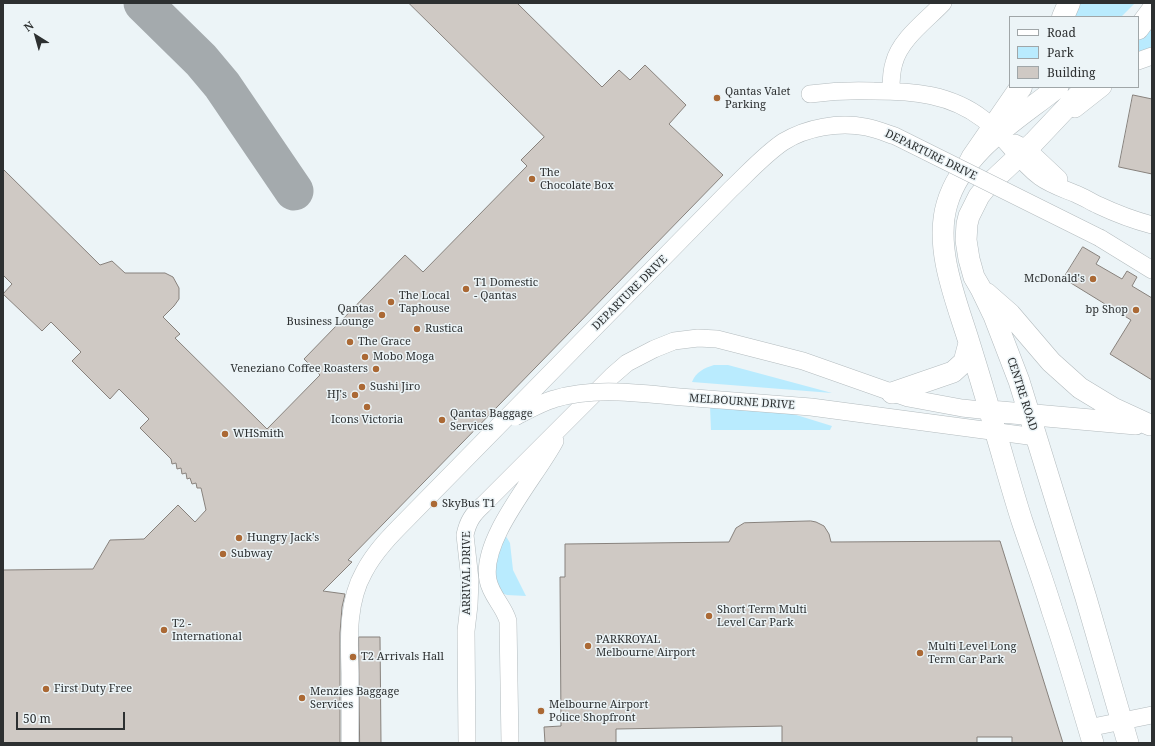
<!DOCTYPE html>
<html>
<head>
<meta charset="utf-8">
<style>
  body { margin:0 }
  #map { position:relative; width:1155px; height:746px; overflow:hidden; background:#ecf4f7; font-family:"Noto Serif",serif }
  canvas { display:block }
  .frame { position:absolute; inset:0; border:4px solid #2d3031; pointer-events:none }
  .legend { position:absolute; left:1009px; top:16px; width:130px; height:72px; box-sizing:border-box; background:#ecf4f7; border:1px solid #a0a6a8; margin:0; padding:5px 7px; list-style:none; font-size:12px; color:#2d3031 }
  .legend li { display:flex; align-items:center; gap:8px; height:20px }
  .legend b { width:20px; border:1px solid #a0a6a8 }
  .north { position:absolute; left:16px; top:16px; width:40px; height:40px; -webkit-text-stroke:3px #ecf4f7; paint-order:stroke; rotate:323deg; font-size:11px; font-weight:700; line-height:16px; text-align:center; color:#2d3031 }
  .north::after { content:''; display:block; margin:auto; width:14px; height:18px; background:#2d3031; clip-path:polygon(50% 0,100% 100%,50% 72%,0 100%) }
  .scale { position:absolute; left:16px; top:712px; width:109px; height:18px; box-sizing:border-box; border:2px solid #2d3031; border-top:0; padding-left:5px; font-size:12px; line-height:14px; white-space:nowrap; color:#2d3031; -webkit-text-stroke:3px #ecf4f7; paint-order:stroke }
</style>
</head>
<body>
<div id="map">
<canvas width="1155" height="746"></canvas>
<div class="frame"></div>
<ul class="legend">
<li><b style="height:5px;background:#fff"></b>Road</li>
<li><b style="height:11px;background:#b9ebfe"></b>Park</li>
<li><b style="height:11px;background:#cfc9c4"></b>Building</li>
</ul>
<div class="north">N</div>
<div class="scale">50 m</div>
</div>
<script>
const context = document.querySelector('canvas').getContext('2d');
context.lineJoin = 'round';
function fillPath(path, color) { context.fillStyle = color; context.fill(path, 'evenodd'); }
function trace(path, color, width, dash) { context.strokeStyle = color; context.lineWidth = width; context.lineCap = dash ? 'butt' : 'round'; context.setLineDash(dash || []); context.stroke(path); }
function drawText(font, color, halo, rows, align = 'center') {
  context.font = font + ' "Noto Serif",serif'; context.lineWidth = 3; context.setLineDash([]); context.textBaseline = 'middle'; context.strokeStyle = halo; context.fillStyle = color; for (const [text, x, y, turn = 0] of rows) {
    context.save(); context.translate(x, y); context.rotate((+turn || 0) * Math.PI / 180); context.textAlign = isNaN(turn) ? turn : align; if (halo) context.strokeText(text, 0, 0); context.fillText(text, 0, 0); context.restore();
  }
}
const green = new Path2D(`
  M 1078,3 L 1135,3 L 1121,17 L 1071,17 Z
  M 1152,23 L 1152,49 L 1138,54 L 1138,39 Z
  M 714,365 L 728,365 L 832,393 L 692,382 C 696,372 704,368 714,365 Z
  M 710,406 L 790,413 L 832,426 L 830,430 L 711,430 Z
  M 504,533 L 510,543 L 513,570 L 526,596 L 507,595 L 499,592 L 491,567 Z`);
const taxiway = new Path2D(`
  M 143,3 L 201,60 L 222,85 L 294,191`);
const building = new Path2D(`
  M 409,3 L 517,3 L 602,87 L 619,70 L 630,80 L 645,65 L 686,105 L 669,124 L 723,175 L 348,560 L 352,562 L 323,591 L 345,594 L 342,607 L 340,633 L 340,743 L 3,743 L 3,570 L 93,569 L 110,540 L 144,539 L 178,505 L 195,522 L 206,510 L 201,488 L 197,488 L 196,483 L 192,484 L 190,478 L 187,479 L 186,473 L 182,474 L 181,468 L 177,469 L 176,463 L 172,464 L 171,459 L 140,428 L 149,419 L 119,389 L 110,399 L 72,361 L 81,352 L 51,322 L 42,331 L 3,294 L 12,284 L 3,275 L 3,169 L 100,265 L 112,261 L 125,273 L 165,273 L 173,277 L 179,288 L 179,299 L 174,306 L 163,317 L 180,334 L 175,338 L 267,429 L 320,375 L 304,359 L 405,255 L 423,272 L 527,166 L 521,160 L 544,137 Z
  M 1133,95 L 1152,99 L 1152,174 L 1119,167 Z
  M 1083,247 L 1100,257 L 1096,264 L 1122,279 L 1127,271 L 1137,277 L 1132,286 L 1152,298 L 1152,380 L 1110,354 L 1131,320 L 1066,280 L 1067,278 L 1065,276 Z
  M 811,521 L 816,522 L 824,526 L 829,534 L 831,542 L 1000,541 L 1063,743 L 1012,743 L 1012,737 L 977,737 L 977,743 L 782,743 L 782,726 L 616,729 L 616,743 L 545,743 L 544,727 L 561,726 L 560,577 L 565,577 L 565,544 L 729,542 L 736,528 L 744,523 Z
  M 359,637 L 380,637 L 381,743 L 360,743 Z`);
const minor = new Path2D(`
  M 1138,61 L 1152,56
  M 891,91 C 891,82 891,72 894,63 C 900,39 927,20 943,3
  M 810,94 C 832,91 852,90 874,91 C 913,91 951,94 983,119 C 1006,137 1017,160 1040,177 C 1051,185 1064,189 1076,194 C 1084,197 1091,202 1098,205 C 1115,213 1133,220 1152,225
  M 1075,109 L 1103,87
  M 1015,143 L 1027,149 L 1059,179
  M 1100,238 L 1152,270
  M 695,398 L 811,407 L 1036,437
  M 1088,728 L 1152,715
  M 467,743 L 466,631 L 469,605 L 470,580 L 465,535 C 468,521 473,514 483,505 L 612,376 L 627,363 L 654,349 L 674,341 L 698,338 L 717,339 L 803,361 L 908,398 L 962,408 L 990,411
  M 510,743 L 508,621 C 504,606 491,596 488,580 C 480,539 536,477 555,441`);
const major = new Path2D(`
  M 1138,29 L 1152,10
  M 1058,87 C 1017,120 963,150 947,204 C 934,248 956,300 969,342 C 978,371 987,400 995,430 C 1004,460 1012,490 1022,521 C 1032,551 1043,580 1052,610 C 1067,654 1080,699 1093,743
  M 1086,87 L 1034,142 L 987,186 L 979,196 L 969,216 L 967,224 L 966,240 L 969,259 L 974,277 L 981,289 L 994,316 L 1019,381 L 1086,598 L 1128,743
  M 986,293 L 1010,314 L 1051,362 L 1080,388 L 1113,408 L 1150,425
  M 892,393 L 953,372 L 964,362 L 969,343
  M 990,411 L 1136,424`);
const highway = new Path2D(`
  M 1063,17 L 1069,3
  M 972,158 L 1021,87`);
const minorBridge = new Path2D(`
  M 515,417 C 527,411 540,403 554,399 C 599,385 649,395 695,398
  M 350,743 C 350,720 350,696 350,673 C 349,639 347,602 364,572 C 375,551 392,534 408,518 L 731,189 C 748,173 764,155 783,142 C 807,127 839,122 866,127 C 876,129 886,133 895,136 L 1100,238`);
const markers = [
  [717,98,4,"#ab6935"],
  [532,179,4,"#ab6935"],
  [1093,279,4,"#ab6935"],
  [466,289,4,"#ab6935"],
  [391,302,4,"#ab6935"],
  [1136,310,4,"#ab6935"],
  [382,315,4,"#ab6935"],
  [417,329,4,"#ab6935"],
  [350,342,4,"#ab6935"],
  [365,357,4,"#ab6935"],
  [376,369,4,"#ab6935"],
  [362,387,4,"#ab6935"],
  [355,395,4,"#ab6935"],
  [367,407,4,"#ab6935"],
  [442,420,4,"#ab6935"],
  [225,434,4,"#ab6935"],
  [434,504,4,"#ab6935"],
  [239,538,4,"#ab6935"],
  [223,554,4,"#ab6935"],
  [709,616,4,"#ab6935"],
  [164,630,4,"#ab6935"],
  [588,646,4,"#ab6935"],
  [920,653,4,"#ab6935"],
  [353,657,4,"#ab6935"],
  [46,689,4,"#ab6935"],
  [302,698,4,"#ab6935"],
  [541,711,4,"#ab6935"]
];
const poiNames = [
  ["Qantas Valet",725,92],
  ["Parking",725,105],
  ["The",540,173],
  ["Chocolate Box",540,186],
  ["McDonald's",1085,279,"right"],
  ["T1 Domestic",474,283],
  ["- Qantas",474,296],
  ["The Local",399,296],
  ["Taphouse",399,309],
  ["Qantas",374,309,"right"],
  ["Business Lounge",374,322,"right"],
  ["bp Shop",1128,310,"right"],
  ["Rustica",425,329],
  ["The Grace",358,342],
  ["Mobo Moga",373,357],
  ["Veneziano Coffee Roasters",368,369,"right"],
  ["Sushi Jiro",370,387],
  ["HJ's",347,395,"right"],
  ["Qantas Baggage",450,414],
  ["Services",450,427],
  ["Icons Victoria",367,420,"center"],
  ["WHSmith",233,434],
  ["SkyBus T1",442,504],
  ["Hungry Jack's",247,538],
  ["Subway",231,554],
  ["Short Term Multi",717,610],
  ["Level Car Park",717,623],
  ["T2 -",172,624],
  ["International",172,637],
  ["PARKROYAL",596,640],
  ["Melbourne Airport",596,653],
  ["Multi Level Long",928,647],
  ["Term Car Park",928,660],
  ["T2 Arrivals Hall",361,657],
  ["First Duty Free",54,689],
  ["Menzies Baggage",310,692],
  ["Services",310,705],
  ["Melbourne Airport",549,705],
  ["Police Shopfront",549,718]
];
const streetNames = [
  ["DEPARTURE DRIVE",931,155,26],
  ["DEPARTURE DRIVE",630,293,-45],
  ["CENTRE ROAD",1022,394,72],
  ["MELBOURNE DRIVE",742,402,4],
  ["ARRIVAL DRIVE",467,573,-90]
];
fillPath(green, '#b9ebfe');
trace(taxiway, '#a4aaad', 39);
fillPath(building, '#cfc9c4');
trace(building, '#87817c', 1);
trace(minor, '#b3bbbe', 18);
trace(major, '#b3bbbe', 22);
trace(highway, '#b3bbbe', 23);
trace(minor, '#fff', 17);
trace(major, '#fff', 21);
trace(highway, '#fff', 22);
trace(minorBridge, '#b3bbbe', 18, []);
trace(minorBridge, '#fff', 17);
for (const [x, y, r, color] of markers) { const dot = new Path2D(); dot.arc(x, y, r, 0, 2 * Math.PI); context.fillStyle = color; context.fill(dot); trace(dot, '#ecf4f7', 1.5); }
drawText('11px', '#2d3031', '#ecf4f7', poiNames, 'left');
drawText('11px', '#2d3031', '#ecf4f7', streetNames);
</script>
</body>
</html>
